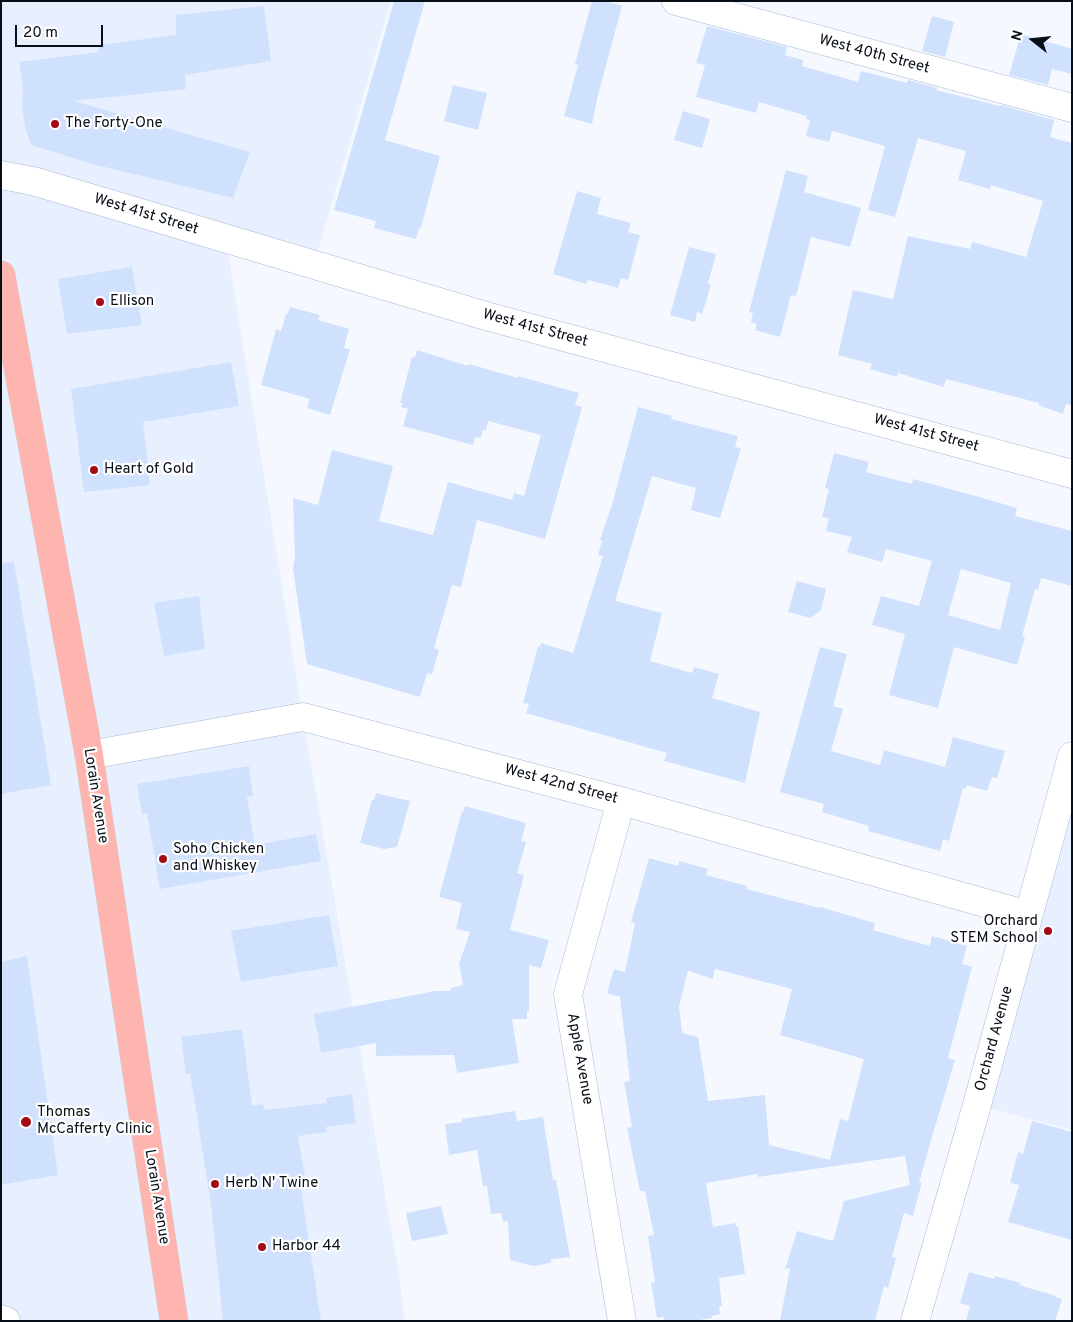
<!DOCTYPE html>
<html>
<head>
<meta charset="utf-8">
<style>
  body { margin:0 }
  #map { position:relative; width:1073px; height:1322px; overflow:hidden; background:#f5f9ff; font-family:Overpass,sans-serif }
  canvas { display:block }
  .frame { position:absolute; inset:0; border:2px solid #080e17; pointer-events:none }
  .north { position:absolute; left:1008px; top:15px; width:50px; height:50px; -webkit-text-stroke:4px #fff; paint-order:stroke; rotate:286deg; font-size:14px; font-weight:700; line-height:20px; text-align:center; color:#080e17 }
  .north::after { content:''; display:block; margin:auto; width:18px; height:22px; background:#080e17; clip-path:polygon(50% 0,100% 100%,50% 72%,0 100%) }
  .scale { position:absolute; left:15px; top:25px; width:88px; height:22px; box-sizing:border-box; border:2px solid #080e17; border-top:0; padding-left:6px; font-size:15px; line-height:18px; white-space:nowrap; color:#080e17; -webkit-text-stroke:4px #fff; paint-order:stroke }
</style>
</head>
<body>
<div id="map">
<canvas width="1073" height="1322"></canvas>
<div class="frame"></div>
<div class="north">N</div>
<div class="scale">20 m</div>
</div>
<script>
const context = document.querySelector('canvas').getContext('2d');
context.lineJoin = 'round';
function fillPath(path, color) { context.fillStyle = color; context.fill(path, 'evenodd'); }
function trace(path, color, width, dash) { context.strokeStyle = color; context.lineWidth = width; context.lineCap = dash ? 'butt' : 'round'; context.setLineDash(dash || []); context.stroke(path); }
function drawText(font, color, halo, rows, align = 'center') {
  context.font = font + ' Overpass,sans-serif'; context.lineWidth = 4.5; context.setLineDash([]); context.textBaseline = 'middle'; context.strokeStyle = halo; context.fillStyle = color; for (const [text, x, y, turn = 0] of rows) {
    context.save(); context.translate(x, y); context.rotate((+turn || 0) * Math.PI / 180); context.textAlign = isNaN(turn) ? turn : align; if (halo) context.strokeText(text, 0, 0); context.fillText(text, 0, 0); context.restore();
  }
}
const built = new Path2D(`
  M 1,1 L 391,1 L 314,264 L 226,240 L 303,717 L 400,1280 L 405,1321 L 6,1321 L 1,1319 Z
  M 1072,756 L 1072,1130 L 977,1105 Z`);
const building = new Path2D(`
  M 394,1 L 425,1 L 385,140 L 440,156 L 421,228 L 419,228 L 416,239 L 374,228 L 376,221 L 334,210 Z
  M 592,1 L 605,1 L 622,6 L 598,95 L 592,124 L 564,116 L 578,65 L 575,64 Z
  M 264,6 L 271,61 L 185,75 L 186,89 L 74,101 L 250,152 L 233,198 L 92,164 L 31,145 L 25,127 L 22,107 L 23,89 L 19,62 L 99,52 L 98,45 L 176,35 L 176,15 Z
  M 932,16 L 954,22 L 945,57 L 922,51 Z
  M 707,26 L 787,47 L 785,55 L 803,60 L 802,66 L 858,82 L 861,71 L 907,83 L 908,80 L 937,88 L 936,90 L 1000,106 L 1001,105 L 1054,120 L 1050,137 L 1072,143 L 1072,406 L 1066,404 L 1063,414 L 1038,405 L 1039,403 L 946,379 L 944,387 L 898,373 L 897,377 L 870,369 L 872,364 L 838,355 L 853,290 L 893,299 L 908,236 L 970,249 L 972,242 L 1026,257 L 1043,201 L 991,185 L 990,189 L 958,180 L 966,151 L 918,138 L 895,217 L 868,210 L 885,146 L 832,131 L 829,142 L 806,136 L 810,120 L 806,119 L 807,116 L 759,102 L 756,113 L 696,97 L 705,65 L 696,63 Z
  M 1021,34 L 1072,49 L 1072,74 L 1052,69 L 1048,85 L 1009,75 Z
  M 453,85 L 487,93 L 478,130 L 444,121 Z
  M 683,111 L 710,119 L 702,148 L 674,140 Z
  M 786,170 L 808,176 L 804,192 L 861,208 L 850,247 L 811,237 L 796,296 L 791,295 L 780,337 L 755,330 L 757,324 L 751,322 L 753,313 L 749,312 Z
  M 577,191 L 601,198 L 597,214 L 631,223 L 628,232 L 640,235 L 628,280 L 621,278 L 618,288 L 588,280 L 586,284 L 553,274 Z
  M 689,247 L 716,254 L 708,284 L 711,285 L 702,314 L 697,312 L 695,322 L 670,315 Z
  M 132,267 L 142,325 L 67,334 L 58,279 Z
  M 290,307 L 320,315 L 318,320 L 349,329 L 344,348 L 350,349 L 330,415 L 307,408 L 310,399 L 261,385 L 276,329 L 281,331 L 286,314 L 288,314 Z
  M 417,350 L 468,366 L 469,364 L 518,378 L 518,376 L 579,393 L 575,405 L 582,407 L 545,539 L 477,520 L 461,587 L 452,585 L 434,648 L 439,650 L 432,674 L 427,673 L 420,697 L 307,664 L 293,569 L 295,557 L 293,498 L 318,505 L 332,450 L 393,466 L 379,521 L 433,535 L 448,482 L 512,500 L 514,493 L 524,496 L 541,435 L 488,421 L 486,430 L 483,430 L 481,438 L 475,437 L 473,445 L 403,426 L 408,409 L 401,407 L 403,403 L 400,403 L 412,357 L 415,357 Z
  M 231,362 L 239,406 L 143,422 L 150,485 L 84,492 L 71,389 Z
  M 638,407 L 672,416 L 671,419 L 738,436 L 735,447 L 741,448 L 720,518 L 691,510 L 696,488 L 652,476 L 615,601 L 662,613 L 650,661 L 692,673 L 694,667 L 719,674 L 712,698 L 760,712 L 745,783 L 664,761 L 667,753 L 526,713 L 529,704 L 523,703 L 538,646 L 540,647 L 541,643 L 573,653 L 603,556 L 598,555 L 602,541 L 600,540 L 612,505 Z
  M 834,453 L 869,462 L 866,472 L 912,484 L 913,479 L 979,497 L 1017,508 L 1015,516 L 1072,531 L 1072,586 L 1041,578 L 1038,590 L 1035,589 L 1022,636 L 1025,637 L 1017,665 L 954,647 L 938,708 L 889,695 L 905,634 L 872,625 L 881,596 L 919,606 L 932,561 L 886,549 L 882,562 L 847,552 L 852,537 L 826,531 L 829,518 L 822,517 L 829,489 L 825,488 ZM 961,569 L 1011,583 L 1000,630 L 948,615 Z
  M 14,562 L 51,785 L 1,794 L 1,563 Z
  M 797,581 L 826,589 L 821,610 L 811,618 L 788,612 Z
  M 199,596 L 205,649 L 164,656 L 154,603 Z
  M 820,647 L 847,654 L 833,706 L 843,709 L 831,751 L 880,765 L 884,750 L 945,767 L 953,737 L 1005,751 L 997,778 L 992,777 L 987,791 L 967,785 L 966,789 L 963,788 L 949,841 L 943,839 L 940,851 L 868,831 L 869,826 L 822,812 L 824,804 L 780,792 Z
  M 249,766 L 253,796 L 247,797 L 255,845 L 316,834 L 321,861 L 160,889 L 147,813 L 142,814 L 137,784 Z
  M 376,793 L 410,801 L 397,847 L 384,849 L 360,843 L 372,800 L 374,800 Z
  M 465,806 L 526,823 L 521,841 L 526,842 L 517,873 L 524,875 L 510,930 L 549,940 L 541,968 L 529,965 L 529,1011 L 527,1011 L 527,1019 L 512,1019 L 519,1063 L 457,1073 L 454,1055 L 376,1056 L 376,1043 L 321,1053 L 314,1014 L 435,991 L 450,991 L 451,988 L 463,985 L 459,964 L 470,932 L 456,929 L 462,903 L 439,897 L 462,811 L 463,812 Z
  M 649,858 L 678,866 L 679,861 L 708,869 L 706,875 L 747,886 L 746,889 L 820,908 L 820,907 L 875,923 L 873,930 L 930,946 L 932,936 L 967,946 L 962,964 L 972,967 L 948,1058 L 955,1060 L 931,1140 L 919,1183 L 922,1182 L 913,1216 L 904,1213 L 892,1257 L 896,1258 L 888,1288 L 884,1286 L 875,1321 L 780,1321 L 790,1268 L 785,1269 L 797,1231 L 833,1241 L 844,1201 L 910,1185 L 905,1156 L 758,1177 L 757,1174 L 706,1183 L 713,1227 L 735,1223 L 736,1227 L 738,1226 L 745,1274 L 719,1278 L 722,1306 L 719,1307 L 720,1314 L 712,1316 L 712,1318 L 693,1321 L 664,1321 L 664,1317 L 657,1318 L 651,1283 L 655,1282 L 648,1236 L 654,1235 L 645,1191 L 640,1191 L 627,1128 L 632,1127 L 624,1082 L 630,1081 L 620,997 L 607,993 L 614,969 L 625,972 L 635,923 L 631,922 ZM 715,969 L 792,989 L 780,1035 L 864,1059 L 848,1121 L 840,1119 L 830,1160 L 769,1145 L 765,1095 L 708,1101 L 698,1037 L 682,1033 L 679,1006 L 688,971 L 713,979 Z
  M 329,915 L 338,966 L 241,982 L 231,931 Z
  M 27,956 L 58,1175 L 1,1185 L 1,962 Z
  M 242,1029 L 252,1106 L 263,1104 L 264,1110 L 327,1103 L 326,1098 L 352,1094 L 356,1123 L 326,1127 L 327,1132 L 298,1136 L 307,1188 L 301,1189 L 321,1321 L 223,1321 L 211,1204 L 190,1073 L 186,1074 L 181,1037 Z
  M 515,1111 L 517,1121 L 543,1117 L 553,1180 L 556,1180 L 570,1257 L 551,1259 L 551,1263 L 533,1266 L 510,1260 L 508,1221 L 503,1222 L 501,1213 L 491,1214 L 487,1186 L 483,1186 L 477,1150 L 449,1155 L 445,1124 L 462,1122 L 462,1119 Z
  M 1032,1121 L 1072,1132 L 1072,1240 L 1008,1222 L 1019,1185 L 1010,1183 L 1018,1152 L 1023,1154 Z
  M 441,1206 L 448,1234 L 412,1241 L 406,1213 Z
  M 969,1272 L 994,1279 L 995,1276 L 1020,1283 L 1019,1285 L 1056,1296 L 1056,1297 L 1062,1299 L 1055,1321 L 966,1321 L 970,1306 L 960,1303 Z`);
const minor = new Path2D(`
  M 676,1 L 1072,108
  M 89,755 L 303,717 L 621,801 L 1028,915
  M 621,801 L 568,994 L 622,1321
  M 1,1319 L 6,1321
  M 915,1321 L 977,1105 L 1072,756`);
const tertiary = new Path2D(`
  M 1,175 L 33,181 L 486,316 L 1072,474`);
const primary = new Path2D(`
  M 1,275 L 89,755 L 174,1321`);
const markers = [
  [55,124,5,"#a40b16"],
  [100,302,5,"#a40b16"],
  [94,470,5,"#a40b16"],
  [163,859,5,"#a40b16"],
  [1048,931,5,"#a40b16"],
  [26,1122,6,"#a40b16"],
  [215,1184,5,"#a40b16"],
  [262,1247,5,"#a40b16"]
];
const streetNames = [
  ["West 40th Street",874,55,15],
  ["West 41st Street",146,215,17],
  ["West 41st Street",535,329,15],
  ["West 41st Street",926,434,15],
  ["West 42nd Street",561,785,15],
  ["Lorain Avenue",95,796,81],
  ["Orchard Avenue",995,1039,-75],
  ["Apple Avenue",579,1059,80],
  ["Lorain Avenue",156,1197,81]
];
const poiNames = [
  ["The Forty-One",65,124],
  ["Ellison",110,302],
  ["Heart of Gold",104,470],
  ["Soho Chicken",173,850],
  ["and Whiskey",173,867],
  ["Orchard",1038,922,"right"],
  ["STEM School",1038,939,"right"],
  ["Thomas",37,1113],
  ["McCafferty Clinic",37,1130],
  ["Herb N' Twine",225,1184],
  ["Harbor 44",272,1247]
];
fillPath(built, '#e8f0ff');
fillPath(building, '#d0e1fe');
trace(minor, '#a7b7d3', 29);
trace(tertiary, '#a7b7d3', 29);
trace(primary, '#d3d4d5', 29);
trace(minor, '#fff', 28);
trace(tertiary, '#fff', 28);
trace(primary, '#ffb5af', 28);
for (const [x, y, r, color] of markers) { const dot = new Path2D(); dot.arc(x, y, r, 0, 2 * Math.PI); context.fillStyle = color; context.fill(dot); trace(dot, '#fff', 2); }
drawText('15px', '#080e17', '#fff', streetNames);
drawText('15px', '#080e17', '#fff', poiNames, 'left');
</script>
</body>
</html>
